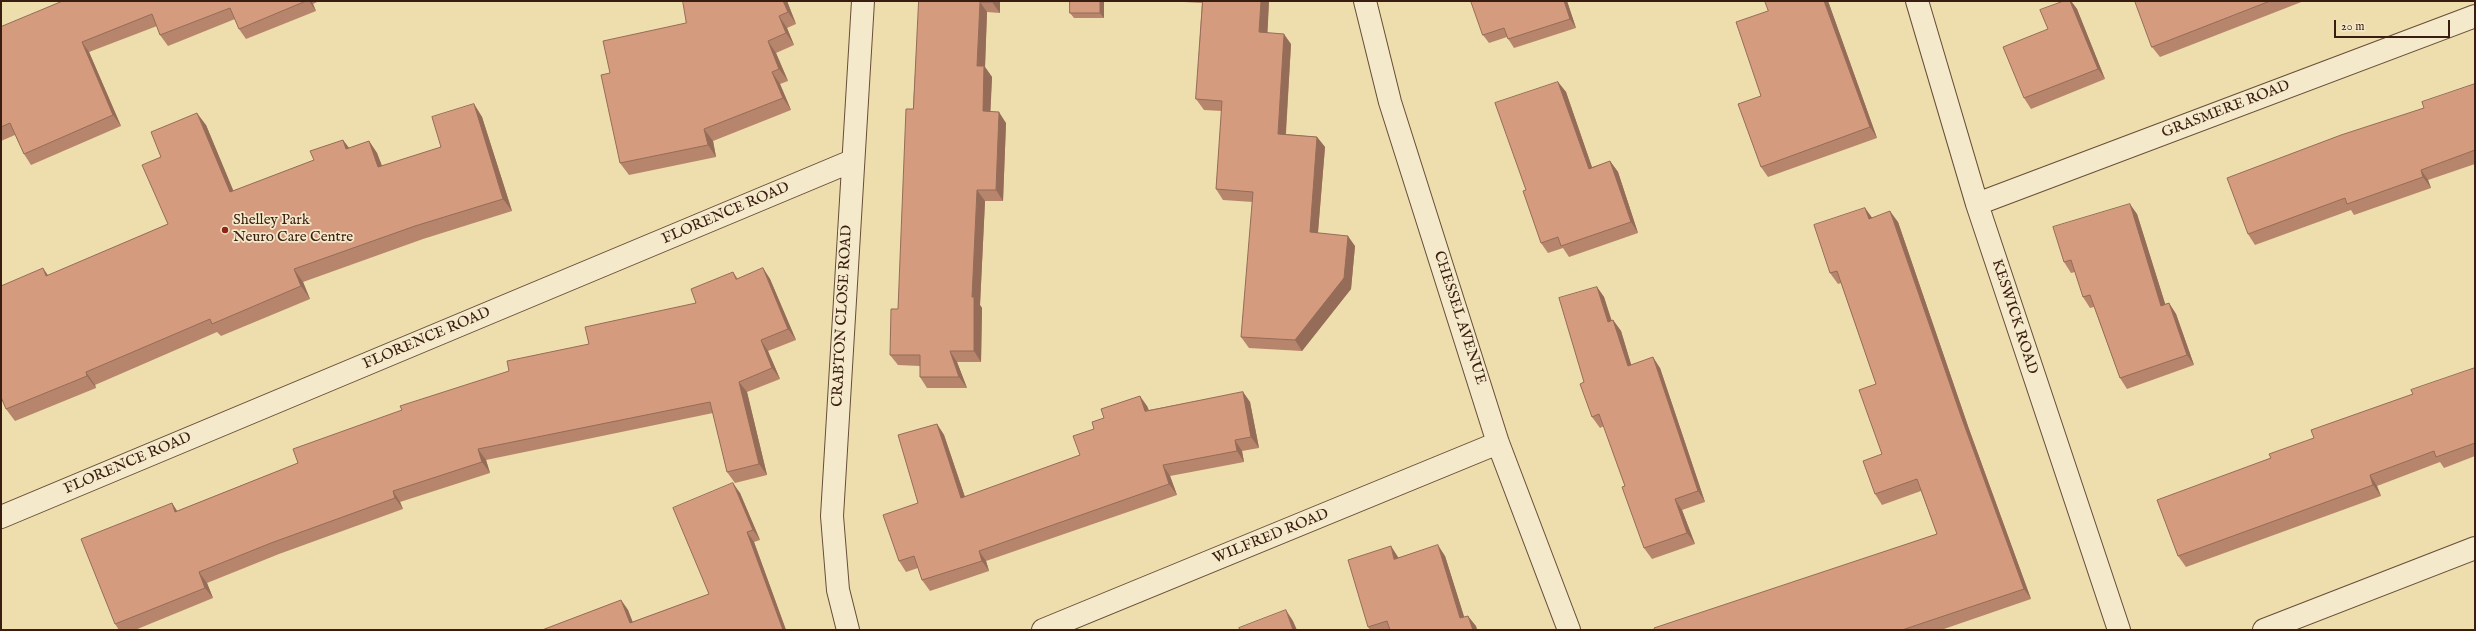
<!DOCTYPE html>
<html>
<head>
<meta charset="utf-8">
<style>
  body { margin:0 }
  #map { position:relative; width:2476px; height:631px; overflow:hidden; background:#eeddad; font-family:"IM FELL English",serif }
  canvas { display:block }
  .frame { position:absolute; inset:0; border:2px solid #3a1d11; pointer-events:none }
  .scale { position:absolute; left:2334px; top:20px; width:116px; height:18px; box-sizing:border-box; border:2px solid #3a1d11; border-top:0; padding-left:5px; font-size:12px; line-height:14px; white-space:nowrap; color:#3a1d11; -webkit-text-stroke:3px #f4e9ca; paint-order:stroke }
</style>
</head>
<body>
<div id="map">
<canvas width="2476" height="631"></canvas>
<div class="frame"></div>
<div class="scale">20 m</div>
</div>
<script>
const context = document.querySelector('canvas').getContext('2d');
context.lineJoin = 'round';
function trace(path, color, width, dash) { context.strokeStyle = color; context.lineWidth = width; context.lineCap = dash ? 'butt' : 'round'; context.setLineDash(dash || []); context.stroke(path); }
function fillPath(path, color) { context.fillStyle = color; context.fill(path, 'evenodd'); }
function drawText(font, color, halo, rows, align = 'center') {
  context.font = font + ' "IM FELL English",serif'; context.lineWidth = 3.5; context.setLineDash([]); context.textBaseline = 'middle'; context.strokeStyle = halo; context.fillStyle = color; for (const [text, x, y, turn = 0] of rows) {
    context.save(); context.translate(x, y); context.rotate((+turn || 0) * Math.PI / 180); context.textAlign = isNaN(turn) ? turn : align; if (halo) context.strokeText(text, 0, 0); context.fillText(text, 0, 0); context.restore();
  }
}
const minor = new Path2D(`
  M 1365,1 L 1390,102 L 1498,443 L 1569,630
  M 1917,1 L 1977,204 L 2119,630
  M 1977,204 L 2475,16
  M 1,517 L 852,161
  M 848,630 L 838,590 L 832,516 L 863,1
  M 1043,630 L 1498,443
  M 2264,630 L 2475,548`);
const wall = new Path2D(`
  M 63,1 L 319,1 L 313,4 L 316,11 L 246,39 L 239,29 L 235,19 L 168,46 L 160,35 L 157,26 L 89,52 L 121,126 L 31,165 L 24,154 L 15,135 L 1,141 L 1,27 Z
  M 787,1 L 796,24 L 787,28 L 794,45 L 776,53 L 788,81 L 780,84 L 791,110 L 713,141 L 716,157 L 629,175 L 620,163 L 610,73 L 686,23 Z
  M 919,1 L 1000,1 L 1000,13 L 987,12 L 985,67 L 992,77 L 990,112 L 1006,123 L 1003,201 L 985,201 L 980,305 L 982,308 L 981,362 L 957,362 L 967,388 L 927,388 L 920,377 L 920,366 L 898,365 L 890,355 L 898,309 L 913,109 Z
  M 1070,1 L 1104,1 L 1104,18 L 1074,18 L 1070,13 Z
  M 1183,1 L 1269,1 L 1267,33 L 1291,44 L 1286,134 L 1317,137 L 1325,147 L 1318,233 L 1355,246 L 1351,289 L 1302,351 L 1249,348 L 1241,337 L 1253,202 L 1223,200 L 1216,189 L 1222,111 L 1204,110 L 1196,99 L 1202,3 L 1184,2 Z
  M 1471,1 L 1567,1 L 1576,28 L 1514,48 L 1507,37 L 1489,43 L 1483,35 Z
  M 1828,1 L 1877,138 L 1768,177 L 1761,167 L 1761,96 L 1768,11 Z
  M 2064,1 L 2071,1 L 2077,9 L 2105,79 L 2031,109 L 2024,98 L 2048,29 Z
  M 2135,1 L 2304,1 L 2160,57 L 2152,47 Z
  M 1558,82 L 1566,92 L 1592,167 L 1610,161 L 1618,172 L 1638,233 L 1569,257 L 1563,248 L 1548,253 L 1541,243 L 1526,190 Z
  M 2475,84 L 2475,164 L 2428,180 L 2431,188 L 2354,215 L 2351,210 L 2255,245 L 2248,234 L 2424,108 Z
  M 474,104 L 482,117 L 512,211 L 423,239 L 303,282 L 310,299 L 221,336 L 217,332 L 95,385 L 96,388 L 15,421 L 6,409 L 48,276 L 168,224 L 161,157 L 206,125 L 233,191 L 314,160 L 343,140 L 349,148 L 369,141 L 377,153 L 382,166 L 441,147 Z
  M 1865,208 L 1872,218 L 1898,222 L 1969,429 L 2031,599 L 1941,630 L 1655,630 L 1937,534 L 1921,491 L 1882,505 L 1875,494 L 1882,454 L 1876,384 L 1841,283 L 1838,284 L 1830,273 Z
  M 2137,214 L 2165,304 L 2169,303 L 2176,314 L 2194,365 L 2127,389 L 2120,378 L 2094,307 L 2090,308 L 2083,297 L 2075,272 L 2071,273 L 2064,262 Z
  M 763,268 L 770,279 L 796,340 L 768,351 L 780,379 L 747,392 L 767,475 L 735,483 L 727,472 L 713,413 L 486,460 L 490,473 L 400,502 L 403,509 L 279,554 L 207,583 L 213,598 L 135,630 L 119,630 L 115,624 L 172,503 L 177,511 L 298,463 L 509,371 L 589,344 L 696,303 L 733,272 L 738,279 Z
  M 1597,287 L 1604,297 L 1612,321 L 1613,320 L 1621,331 L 1631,365 L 1660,368 L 1705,502 L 1682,510 L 1695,544 L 1652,559 L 1644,548 L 1625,486 L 1604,426 L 1600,428 L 1592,417 L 1584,382 Z
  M 2475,368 L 2475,456 L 2444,468 L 2440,462 L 2377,486 L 2381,496 L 2186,567 L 2178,556 L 2271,458 L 2413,394 Z
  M 1243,392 L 1250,402 L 1259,448 L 1242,451 L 1244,462 L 1170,476 L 1177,495 L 986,561 L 989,571 L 930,591 L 922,580 L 918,568 L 906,572 L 899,561 L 918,503 L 937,424 L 944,435 L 965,497 L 1080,455 L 1094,429 L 1147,406 L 1149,410 Z
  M 740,493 L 760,540 L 754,542 L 786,630 L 542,630 L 621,600 L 628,610 L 632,622 L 709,594 Z
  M 1445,556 L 1464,617 L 1476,626 L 1477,630 L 1370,630 L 1368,627 L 1398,557 Z`);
const shadedWall = new Path2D(`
  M 309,1 L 311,1 L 313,4 L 316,11 Z
  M 783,1 L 787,1 L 796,24 L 788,12 Z
  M 992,1 L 1000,1 L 1000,13 L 992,2 Z
  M 1100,1 L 1104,1 L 1104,18 L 1100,13 Z
  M 1261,1 L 1269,1 L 1267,43 L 1259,32 Z
  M 1564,1 L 1567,1 L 1576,28 L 1570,19 Z
  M 1824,1 L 1828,1 L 1877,138 L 1870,127 Z
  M 2070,1 L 2071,1 L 2077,9 L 2105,79 L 2098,69 Z
  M 980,2 L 987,12 L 985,67 L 992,77 L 990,122 L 983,111 L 977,66 Z
  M 779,16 L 787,28 L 794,45 L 786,33 Z
  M 1284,34 L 1291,44 L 1285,144 L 1278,134 Z
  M 768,41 L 776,53 L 788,81 L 779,69 Z
  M 82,42 L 89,52 L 121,126 L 113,115 Z
  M 772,72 L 780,84 L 791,110 L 783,98 Z
  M 1558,82 L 1566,92 L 1596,179 L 1589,169 Z
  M 474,104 L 482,117 L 512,211 L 503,199 Z
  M 999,112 L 1006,123 L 1003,201 L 996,190 Z
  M 197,113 L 206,125 L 239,204 L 230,192 Z
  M 704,129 L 713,141 L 716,157 L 708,145 Z
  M 1317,137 L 1325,147 L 1317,243 L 1310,232 Z
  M 343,140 L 352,152 L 346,149 Z
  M 369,141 L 377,153 L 387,179 L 378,167 Z
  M 1610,161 L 1618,172 L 1638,233 L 1631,222 Z
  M 2421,170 L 2428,180 L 2431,188 L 2423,177 Z
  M 977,190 L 985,201 L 980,305 L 982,308 L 981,362 L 974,351 L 972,297 Z
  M 2130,204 L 2137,214 L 2169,316 L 2161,306 Z
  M 1865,208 L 1873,219 L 1869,219 Z
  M 1890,211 L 1898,222 L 1969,429 L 2031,599 L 2024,589 L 1962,419 Z
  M 1348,236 L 1355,246 L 1351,289 L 1302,351 L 1295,340 Z
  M 43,268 L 52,281 L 46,276 Z
  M 763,268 L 770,279 L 796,340 L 788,329 Z
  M 294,269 L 303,282 L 310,299 L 301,286 Z
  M 1597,287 L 1604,297 L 1615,333 L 1608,322 Z
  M 2169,303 L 2176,314 L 2194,365 L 2187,355 Z
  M 1613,320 L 1621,331 L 1635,377 L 1628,366 Z
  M 761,340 L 768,351 L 780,379 L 772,368 Z
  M 950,351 L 957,362 L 967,388 L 959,377 Z
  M 1653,357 L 1660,368 L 1705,502 L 1698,491 Z
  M 86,372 L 95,385 L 96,388 L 87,376 Z
  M 739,382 L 747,392 L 767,475 L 759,464 Z
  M 1243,392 L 1250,402 L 1259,448 L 1251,437 Z
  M 1140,396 L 1147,406 L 1152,421 L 1145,411 Z
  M 937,424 L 944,435 L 969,509 L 961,498 Z
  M 1235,440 L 1242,451 L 1244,462 L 1237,451 Z
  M 478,449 L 486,460 L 490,473 L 482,462 Z
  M 1163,465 L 1170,476 L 1177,495 L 1169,484 Z
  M 2370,475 L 2377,486 L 2381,496 L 2373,485 Z
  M 733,483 L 740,493 L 760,540 L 753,530 Z
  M 393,491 L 400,502 L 403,509 L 395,498 Z
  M 1675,499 L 1682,510 L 1695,544 L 1687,533 Z
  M 172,503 L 179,514 L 175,512 Z
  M 747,532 L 754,542 L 786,630 L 783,630 Z
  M 1438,545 L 1445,556 L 1468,629 L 1460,618 Z
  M 1391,546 L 1398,557 L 1402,569 L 1394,559 Z
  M 979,551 L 986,561 L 989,571 L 982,561 Z
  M 199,572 L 207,583 L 213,598 L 205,588 Z
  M 621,600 L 628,610 L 636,630 L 630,623 Z
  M 1286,610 L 1293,621 L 1297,630 L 1293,630 Z
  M 1468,616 L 1476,626 L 1477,630 L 1473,630 Z`);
const building = new Path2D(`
  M 63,1 L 306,1 L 239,29 L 230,8 L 160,35 L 152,14 L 82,42 L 113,115 L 24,154 L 10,123 L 1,127 L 1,27 Z
  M 683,1 L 783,1 L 788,12 L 779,16 L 786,33 L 768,41 L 779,69 L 772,72 L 783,98 L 704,129 L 708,145 L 620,163 L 601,75 L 610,73 L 603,41 L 686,23 Z
  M 919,1 L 992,1 L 992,2 L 980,2 L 977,66 L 984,66 L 983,111 L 999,112 L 996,190 L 977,190 L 972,297 L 974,297 L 974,351 L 950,351 L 959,377 L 920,377 L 920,355 L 890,355 L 891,309 L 898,309 L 906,109 L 913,109 Z
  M 1070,1 L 1100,1 L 1100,13 L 1070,13 Z
  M 1203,1 L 1261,1 L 1259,32 L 1284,34 L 1278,134 L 1317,137 L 1310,232 L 1348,236 L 1344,278 L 1295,340 L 1241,337 L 1253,192 L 1216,189 L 1222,101 L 1196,99 Z
  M 1471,1 L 1564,1 L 1570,19 L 1508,39 L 1504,28 L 1483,35 Z
  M 1765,1 L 1824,1 L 1870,127 L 1761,167 L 1738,104 L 1761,96 L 1736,22 L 1768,11 Z
  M 2064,1 L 2070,1 L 2098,69 L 2024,98 L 2003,47 L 2048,29 L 2040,10 Z
  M 2135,1 L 2270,1 L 2152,47 Z
  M 1558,82 L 1589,169 L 1610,161 L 1631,222 L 1561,246 L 1558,237 L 1541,243 L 1523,191 L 1526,190 L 1495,103 Z
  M 2475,84 L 2475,150 L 2421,170 L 2423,177 L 2347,204 L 2345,198 L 2248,234 L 2227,178 L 2341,135 L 2424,108 L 2422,102 Z
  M 474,104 L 503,199 L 415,226 L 294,269 L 301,286 L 212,324 L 210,319 L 86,372 L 87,376 L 6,409 L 1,397 L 1,286 L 43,268 L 46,276 L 168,224 L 142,165 L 161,157 L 151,132 L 197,113 L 230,192 L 314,160 L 310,151 L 343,140 L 346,149 L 369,141 L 378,167 L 441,147 L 432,117 Z
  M 2130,204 L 2161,306 L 2169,303 L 2187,355 L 2120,378 L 2090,295 L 2083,297 L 2071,260 L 2064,262 L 2053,227 Z
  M 1865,208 L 1869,219 L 1890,211 L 1962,419 L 2024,589 L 1902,630 L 1655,630 L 1654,628 L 1937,534 L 1917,479 L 1875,494 L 1863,461 L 1882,454 L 1859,390 L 1876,384 L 1837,271 L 1830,273 L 1814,225 Z
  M 763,268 L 788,329 L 761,340 L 772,368 L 739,382 L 759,464 L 727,472 L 710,402 L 478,449 L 482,462 L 393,491 L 395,498 L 271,543 L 199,572 L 205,588 L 115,624 L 81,539 L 172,503 L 175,512 L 298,463 L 293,449 L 402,410 L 400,406 L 509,371 L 507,361 L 589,344 L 585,327 L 696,303 L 691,289 L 733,272 L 736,279 Z
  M 1597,287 L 1608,322 L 1613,320 L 1628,366 L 1653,357 L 1698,491 L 1675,499 L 1687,533 L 1644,548 L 1622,487 L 1625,486 L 1599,414 L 1592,417 L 1580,384 L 1584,382 L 1559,298 Z
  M 2475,368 L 2475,443 L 2436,457 L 2434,451 L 2370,475 L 2373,485 L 2178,556 L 2157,500 L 2271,458 L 2269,454 L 2314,438 L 2311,430 L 2413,394 L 2411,390 Z
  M 1243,392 L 1251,437 L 1235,440 L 1237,451 L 1163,465 L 1169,484 L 979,551 L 982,561 L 922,580 L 914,556 L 899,561 L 883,515 L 918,503 L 898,435 L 937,424 L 961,498 L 1080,455 L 1073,436 L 1094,429 L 1092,422 L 1104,418 L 1101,409 L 1140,396 L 1145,411 Z
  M 733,483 L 753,530 L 747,532 L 783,630 L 542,630 L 621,600 L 630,623 L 709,594 L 673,508 Z
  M 1438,545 L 1460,618 L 1468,616 L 1473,630 L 1390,630 L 1387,621 L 1368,627 L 1348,560 L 1391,546 L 1394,559 Z
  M 1286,610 L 1293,630 L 1240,630 L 1239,628 Z`);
const markers = [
  [225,230,4,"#8f2418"]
];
const streetNames = [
  ["GRASMERE ROAD",2226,110,-21],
  ["FLORENCE ROAD",726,214,-23],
  ["CRABTON CLOSE ROAD",843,316,-87],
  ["KESWICK ROAD",2014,317,72],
  ["CHESSEL AVENUE",1459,318,72],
  ["FLORENCE ROAD",427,339,-23],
  ["FLORENCE ROAD",128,464,-23],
  ["WILFRED ROAD",1271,537,-22]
];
const poiNames = [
  ["Shelley Park",233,221],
  ["Neuro Care Centre",233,238]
];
trace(minor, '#674d38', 24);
trace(minor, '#f4e9ca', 22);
fillPath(wall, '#b7856c');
fillPath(shadedWall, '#956c58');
fillPath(building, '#d59b7e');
trace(building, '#956c58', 1);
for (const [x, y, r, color] of markers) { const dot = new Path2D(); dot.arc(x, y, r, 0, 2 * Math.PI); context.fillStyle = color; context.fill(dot); trace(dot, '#f4e9ca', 1.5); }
drawText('15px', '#3a1d11', '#f4e9ca', streetNames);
drawText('15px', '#3a1d11', '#f4e9ca', poiNames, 'left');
</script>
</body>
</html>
